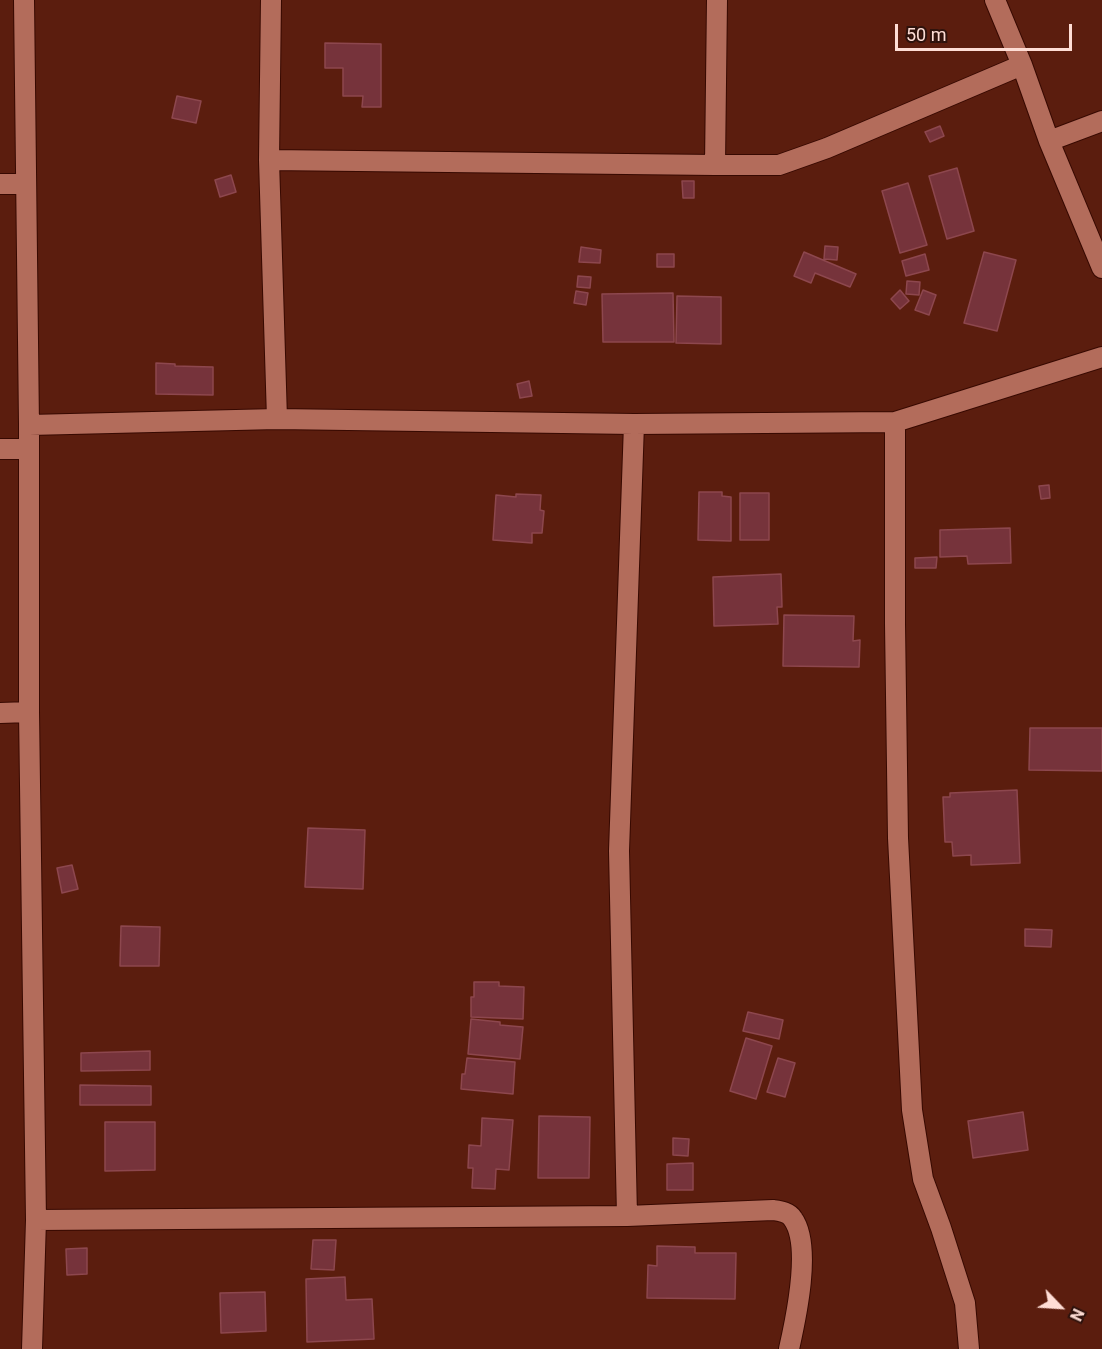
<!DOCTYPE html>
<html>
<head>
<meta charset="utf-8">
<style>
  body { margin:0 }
  #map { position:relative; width:1102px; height:1349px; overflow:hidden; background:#5b1d0e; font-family:Roboto,sans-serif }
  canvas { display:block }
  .north { position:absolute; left:1030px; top:1277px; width:60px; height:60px; -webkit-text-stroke:4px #2e120c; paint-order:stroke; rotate:115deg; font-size:16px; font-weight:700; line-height:24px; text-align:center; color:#feddd5 }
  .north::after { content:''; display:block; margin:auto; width:21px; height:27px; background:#feddd5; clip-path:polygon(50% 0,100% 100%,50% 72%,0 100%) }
  .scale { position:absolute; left:895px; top:24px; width:177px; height:27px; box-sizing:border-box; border:3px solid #feddd5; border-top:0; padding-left:8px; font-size:18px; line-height:21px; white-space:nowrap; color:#feddd5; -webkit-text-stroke:4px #2e120c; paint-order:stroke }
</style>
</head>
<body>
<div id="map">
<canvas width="1102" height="1349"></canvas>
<div class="north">N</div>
<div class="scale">50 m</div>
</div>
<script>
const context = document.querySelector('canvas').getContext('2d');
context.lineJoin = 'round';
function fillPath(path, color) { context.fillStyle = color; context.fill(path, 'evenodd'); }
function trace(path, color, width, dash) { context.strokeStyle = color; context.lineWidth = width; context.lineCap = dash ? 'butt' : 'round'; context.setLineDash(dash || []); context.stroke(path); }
const building = new Path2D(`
  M 325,43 L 381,44 L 381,107 L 362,107 L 363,96 L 343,96 L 343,68 L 325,68 Z
  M 177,96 L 201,101 L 196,123 L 172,118 Z
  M 940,126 L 944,136 L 930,142 L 925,132 Z
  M 957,168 L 974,231 L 947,239 L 929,176 Z
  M 231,175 L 236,192 L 220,197 L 215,180 Z
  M 682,181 L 694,181 L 694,198 L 683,198 Z
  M 908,183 L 927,245 L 900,253 L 882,191 Z
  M 825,246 L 838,247 L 837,260 L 824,259 Z
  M 581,247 L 601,250 L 600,263 L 579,262 Z
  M 804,252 L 856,274 L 850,287 L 815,273 L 811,283 L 794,276 Z
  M 984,252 L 1016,260 L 997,331 L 964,323 Z
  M 657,254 L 674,254 L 674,267 L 657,267 Z
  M 925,254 L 929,270 L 906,276 L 902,261 Z
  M 578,276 L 591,277 L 590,288 L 577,287 Z
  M 907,281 L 920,282 L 919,295 L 906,294 Z
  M 900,290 L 909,301 L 900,309 L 891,299 Z
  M 923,290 L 936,295 L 929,315 L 915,310 Z
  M 576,291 L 588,293 L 586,305 L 574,303 Z
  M 673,293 L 674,342 L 603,342 L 602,294 Z
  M 677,296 L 721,297 L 721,344 L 676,343 Z
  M 156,363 L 175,364 L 175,366 L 213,367 L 213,395 L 156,394 Z
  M 529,381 L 532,396 L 520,398 L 517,384 Z
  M 1049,485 L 1050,498 L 1041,499 L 1039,486 Z
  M 699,492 L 722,492 L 722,496 L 731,497 L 731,541 L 698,540 Z
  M 740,493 L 769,493 L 769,540 L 740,540 Z
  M 516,494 L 541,495 L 540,510 L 544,511 L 542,533 L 532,533 L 532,543 L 493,540 L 496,495 L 516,497 Z
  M 1010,528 L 1011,563 L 968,564 L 967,556 L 940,557 L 940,530 Z
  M 937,557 L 936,568 L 915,568 L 915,558 Z
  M 781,574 L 782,607 L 777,607 L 778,624 L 714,626 L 713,577 Z
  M 784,615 L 854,616 L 853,641 L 860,640 L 859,667 L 783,666 Z
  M 1030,728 L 1102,728 L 1102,771 L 1029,770 Z
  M 1017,790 L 1020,863 L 971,865 L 971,855 L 953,856 L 952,842 L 945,842 L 943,797 L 950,797 L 950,793 Z
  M 308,828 L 365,830 L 363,889 L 305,887 Z
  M 72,865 L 78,889 L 62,893 L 57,868 Z
  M 121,926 L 160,927 L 159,966 L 120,966 Z
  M 1025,929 L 1052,930 L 1051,947 L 1025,946 Z
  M 474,982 L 499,982 L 499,986 L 524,987 L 523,1019 L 471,1017 L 471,997 L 474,997 Z
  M 748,1012 L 783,1020 L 779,1039 L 743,1031 Z
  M 471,1019 L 500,1022 L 500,1025 L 523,1027 L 520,1059 L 468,1054 Z
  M 746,1038 L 772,1046 L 756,1099 L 730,1091 Z
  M 150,1051 L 150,1070 L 81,1071 L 81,1053 Z
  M 467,1058 L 515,1062 L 513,1094 L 461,1089 L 462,1074 L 465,1074 Z
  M 778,1058 L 795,1063 L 785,1097 L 767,1092 Z
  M 80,1085 L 151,1086 L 151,1105 L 80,1105 Z
  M 1023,1112 L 1028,1150 L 973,1158 L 968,1121 Z
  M 539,1116 L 590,1117 L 589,1178 L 538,1178 Z
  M 482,1118 L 513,1120 L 509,1170 L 496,1169 L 495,1189 L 472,1188 L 473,1168 L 468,1168 L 469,1145 L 481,1146 Z
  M 105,1122 L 155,1122 L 155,1170 L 105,1171 Z
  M 673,1138 L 689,1139 L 688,1156 L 673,1155 Z
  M 693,1163 L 693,1190 L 667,1190 L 667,1164 Z
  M 313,1240 L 336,1240 L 334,1270 L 311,1269 Z
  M 657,1246 L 695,1247 L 695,1253 L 736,1253 L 735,1299 L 647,1298 L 648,1265 L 657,1266 Z
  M 87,1248 L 87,1274 L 67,1275 L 66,1249 Z
  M 345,1277 L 346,1300 L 372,1299 L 374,1339 L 307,1342 L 306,1279 Z
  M 265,1292 L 266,1331 L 221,1333 L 220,1293 Z`);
const street = new Path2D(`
  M 24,0 L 29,425 L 29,712 L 36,1220 L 32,1349
  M 271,0 L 269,160 L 277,419
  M 995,0 L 1022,65 L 1049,141 L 1102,268
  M 1049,141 L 1102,121
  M 269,160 L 715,165 L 717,0
  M 715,165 L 779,165 L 827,148 L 1022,65
  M 0,184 L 26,184
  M 895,422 L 895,624 L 898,838 L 912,1110 L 923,1179 L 941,1228 L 965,1303 L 969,1349
  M 29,425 L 277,419 L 634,424 L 895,422 L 1102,357
  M 0,449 L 29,449
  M 0,713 L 29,712
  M 627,1216 L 619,851 L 634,424
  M 36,1220 L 627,1216 L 773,1210 C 780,1211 789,1212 793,1219 C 812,1246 796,1318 789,1349`);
fillPath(building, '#76333b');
trace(building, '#8d474e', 1.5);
trace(street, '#370901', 22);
trace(street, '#b36c5b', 20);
</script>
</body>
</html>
